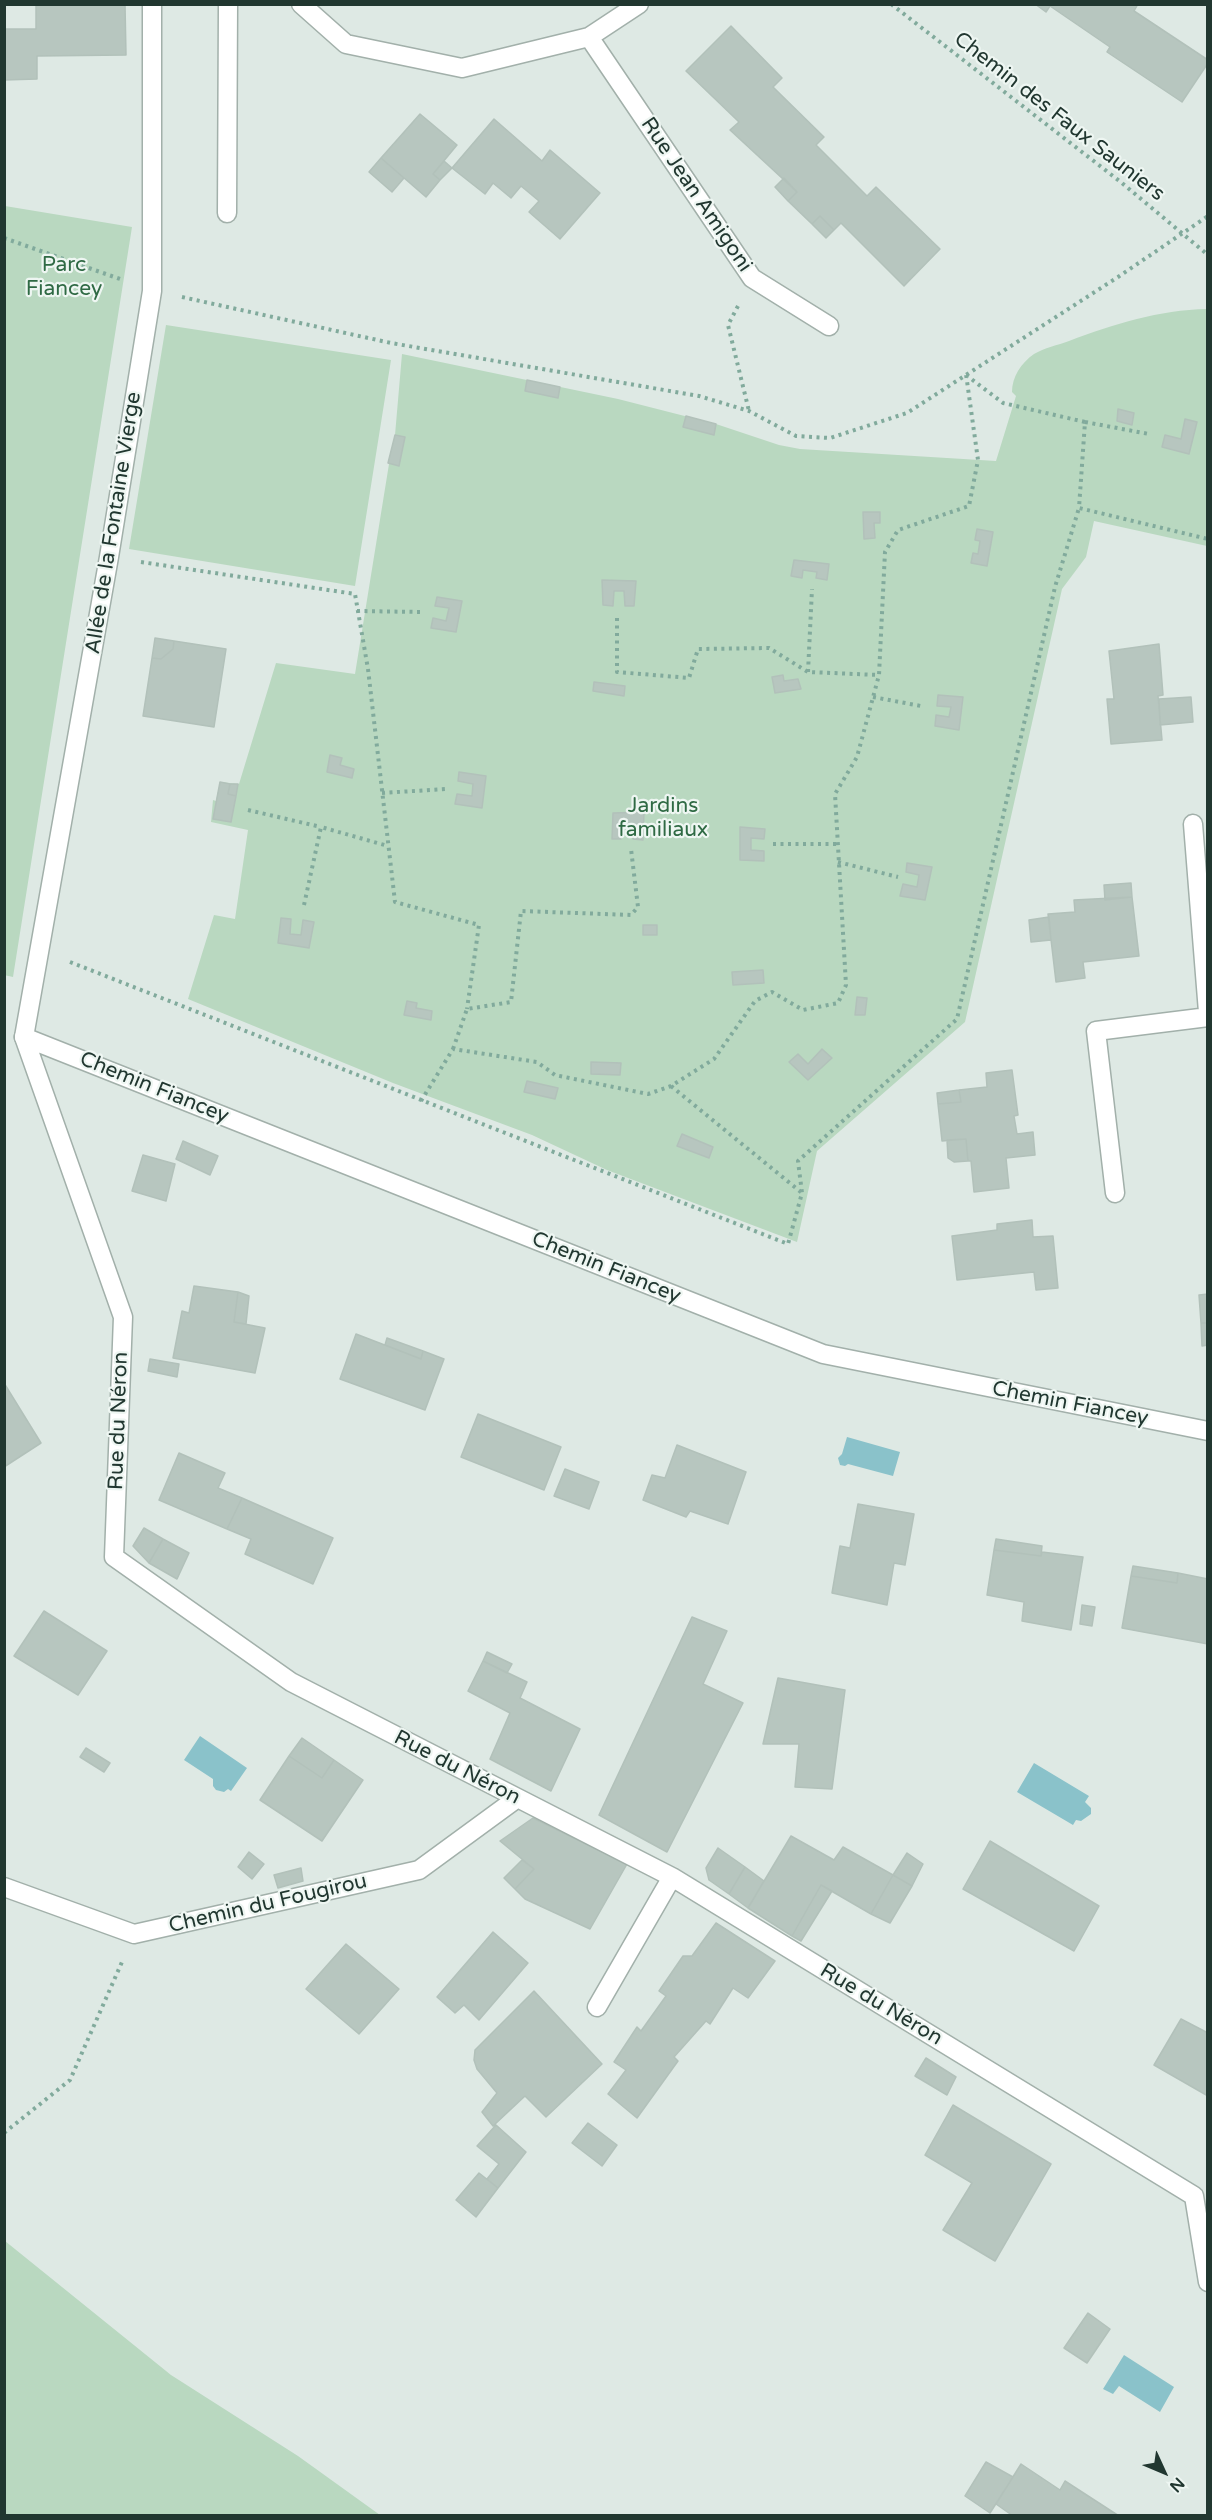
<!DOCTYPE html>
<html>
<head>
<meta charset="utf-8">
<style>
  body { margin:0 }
  #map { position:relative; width:1212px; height:2520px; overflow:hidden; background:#dee9e4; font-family:"Varela Round",sans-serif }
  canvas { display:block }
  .frame { position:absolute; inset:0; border:6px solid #213730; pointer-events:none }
  .north { position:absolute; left:1134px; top:2442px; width:60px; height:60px; -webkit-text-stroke:4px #eef6f2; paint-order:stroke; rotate:134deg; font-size:16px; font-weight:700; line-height:24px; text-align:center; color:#213730 }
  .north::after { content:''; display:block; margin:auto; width:21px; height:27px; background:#213730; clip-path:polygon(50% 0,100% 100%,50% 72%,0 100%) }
</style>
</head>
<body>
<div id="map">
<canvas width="1212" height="2520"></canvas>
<div class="frame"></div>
<div class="north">N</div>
</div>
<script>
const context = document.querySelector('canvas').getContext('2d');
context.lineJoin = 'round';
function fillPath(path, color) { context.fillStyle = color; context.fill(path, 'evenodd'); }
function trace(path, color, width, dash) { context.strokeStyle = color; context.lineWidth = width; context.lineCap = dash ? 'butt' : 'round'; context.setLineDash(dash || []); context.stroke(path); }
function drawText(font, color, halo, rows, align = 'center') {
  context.font = font + ' "Varela Round",sans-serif'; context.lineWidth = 4.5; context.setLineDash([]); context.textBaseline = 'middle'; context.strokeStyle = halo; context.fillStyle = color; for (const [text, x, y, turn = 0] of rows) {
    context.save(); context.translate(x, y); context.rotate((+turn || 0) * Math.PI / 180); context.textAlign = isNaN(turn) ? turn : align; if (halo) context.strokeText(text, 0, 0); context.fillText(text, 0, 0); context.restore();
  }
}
const green = new Path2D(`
  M 5,206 L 132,227 L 13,977 L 4,975 Z
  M 1207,309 L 1207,546 L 1094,521 L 1086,557 L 1062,589 L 965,1022 L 817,1151 L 797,1242 L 607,1170 L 532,1135 L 393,1083 L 188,999 L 214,915 L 235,919 L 248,830 L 211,822 L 213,800 L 216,801 L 220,782 L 239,784 L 276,663 L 355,674 L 389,464 L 388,463 L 395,435 L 402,354 L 618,399 L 716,424 L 779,445 L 800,449 L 996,461 L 1016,396 L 1012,392 C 1012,377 1021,363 1034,354 C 1044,348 1058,345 1069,341 C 1114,324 1159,310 1207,309 Z
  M 166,325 L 391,360 L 355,586 L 129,549 Z
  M 5,2241 L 171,2375 L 298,2456 L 380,2515 L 5,2515 Z`);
const water = new Path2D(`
  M 847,1437 L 900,1452 L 893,1476 L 848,1464 L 845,1466 L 840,1465 L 838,1458 L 842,1454 Z
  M 200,1736 L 247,1768 L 231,1791 L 228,1789 L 224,1792 L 216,1790 L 213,1786 L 213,1779 L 184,1760 Z
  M 1034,1763 L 1089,1796 L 1085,1802 L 1091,1808 L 1091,1814 L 1081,1821 L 1076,1820 L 1073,1825 L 1017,1792 Z
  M 1124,2355 L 1174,2387 L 1160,2412 L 1119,2386 L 1113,2394 L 1103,2389 Z`);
const building = new Path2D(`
  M 125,4 L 126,55 L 37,56 L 37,79 L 4,80 L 4,29 L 36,29 L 36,5 Z
  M 1035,4 L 1138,4 L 1134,11 L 1208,60 L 1208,63 L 1182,102 L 1107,52 L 1110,47 L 1050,6 L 1046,12 Z
  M 731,26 L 782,78 L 773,87 L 824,137 L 816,145 L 867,196 L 876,187 L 940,249 L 904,286 L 841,223 L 834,230 L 820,216 L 812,224 L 788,201 L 797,192 L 730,130 L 739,122 L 686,71 Z
  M 420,114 L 457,145 L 433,174 L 440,180 L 426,197 L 381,158 Z
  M 494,119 L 542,161 L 550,150 L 600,193 L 560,239 L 529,212 L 539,201 L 521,186 L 511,198 L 493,183 L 485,194 L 452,168 Z
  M 381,158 L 404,178 L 392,192 L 369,172 Z
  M 444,161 L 452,168 L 440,180 L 433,174 Z
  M 784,178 L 797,192 L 788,201 L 775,187 Z
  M 820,216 L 834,230 L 826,238 L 812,224 Z
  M 527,380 L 560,387 L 558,398 L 525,391 Z
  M 1118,409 L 1134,413 L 1132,425 L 1117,421 Z
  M 686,416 L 716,424 L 714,435 L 683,427 Z
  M 1185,419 L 1197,422 L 1189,454 L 1162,447 L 1165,435 L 1181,439 Z
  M 395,435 L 405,437 L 399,466 L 388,463 Z
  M 863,512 L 880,512 L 880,523 L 874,523 L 875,538 L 864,539 Z
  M 977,529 L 993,532 L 987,566 L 971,563 L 973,553 L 978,554 L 980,541 L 975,540 Z
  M 794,560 L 829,564 L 827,580 L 816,578 L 817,572 L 803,570 L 802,578 L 791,576 Z
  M 602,580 L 636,581 L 634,606 L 625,606 L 624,591 L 614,591 L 613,606 L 603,605 Z
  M 437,597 L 462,601 L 456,632 L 431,628 L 433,618 L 446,621 L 449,608 L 435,606 Z
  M 155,638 L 174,641 L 173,649 L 161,659 L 152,658 Z
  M 174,641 L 226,649 L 214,727 L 143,716 L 152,658 L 161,659 L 173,649 Z
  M 1159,644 L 1163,695 L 1158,696 L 1162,740 L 1111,744 L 1107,699 L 1114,699 L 1109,651 Z
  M 783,675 L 784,681 L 798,679 L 801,689 L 775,693 L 772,677 Z
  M 594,682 L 625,686 L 624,696 L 593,691 Z
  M 938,695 L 963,697 L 959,730 L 935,726 L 936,715 L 949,717 L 951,707 L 937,706 Z
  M 1191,697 L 1193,722 L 1160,725 L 1159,699 Z
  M 330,755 L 342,758 L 340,765 L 354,769 L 352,778 L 327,772 Z
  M 459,772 L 486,776 L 482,808 L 455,804 L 457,794 L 472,796 L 473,784 L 458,781 Z
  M 220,782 L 230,784 L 228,794 L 236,796 L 231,822 L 213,819 Z
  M 230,784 L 238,784 L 236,796 L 228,794 Z
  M 644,812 L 643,840 L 633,839 L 632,825 L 622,824 L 621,839 L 612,839 L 613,813 Z
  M 740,827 L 765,829 L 764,839 L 751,838 L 751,850 L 764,851 L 764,861 L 740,860 Z
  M 907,863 L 932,867 L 925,900 L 900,896 L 903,884 L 917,887 L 919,875 L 906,872 Z
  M 1131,883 L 1132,897 L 1105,900 L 1104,885 Z
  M 1132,897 L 1139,956 L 1083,962 L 1085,978 L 1056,982 L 1048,914 L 1075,912 L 1074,900 Z
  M 1049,917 L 1051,940 L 1031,942 L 1029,920 Z
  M 281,918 L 291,919 L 290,934 L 301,935 L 303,920 L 314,922 L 309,948 L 278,943 Z
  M 643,925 L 657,925 L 657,935 L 643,935 Z
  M 763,970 L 764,983 L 733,985 L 732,972 Z
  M 857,997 L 867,998 L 865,1015 L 855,1015 Z
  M 407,1001 L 417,1003 L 416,1008 L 432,1011 L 431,1020 L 404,1015 Z
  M 822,1049 L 832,1058 L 808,1080 L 789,1062 L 798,1054 L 808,1064 Z
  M 591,1062 L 621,1063 L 620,1075 L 591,1074 Z
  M 1012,1070 L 1018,1115 L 1014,1116 L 1017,1134 L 1033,1132 L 1035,1155 L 1006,1158 L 1009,1188 L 974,1192 L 971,1161 L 968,1161 L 966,1139 L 942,1141 L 938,1104 L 961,1102 L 959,1090 L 987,1087 L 986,1073 Z
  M 527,1081 L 558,1088 L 555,1099 L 524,1092 Z
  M 959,1090 L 961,1102 L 938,1104 L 937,1093 Z
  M 682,1134 L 713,1147 L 709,1158 L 677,1146 Z
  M 966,1139 L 968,1161 L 954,1162 L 948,1158 L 947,1140 Z
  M 183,1141 L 218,1156 L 210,1175 L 176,1159 Z
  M 143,1155 L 175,1164 L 166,1201 L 132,1191 Z
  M 1032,1220 L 1033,1237 L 1053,1236 L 1058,1288 L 1036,1290 L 1034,1272 L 957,1280 L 952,1236 L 997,1230 L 997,1224 Z
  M 194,1286 L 238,1292 L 234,1322 L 265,1328 L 255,1373 L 173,1358 L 182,1311 L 189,1313 Z
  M 238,1292 L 249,1296 L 246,1324 L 234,1322 Z
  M 1208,1294 L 1208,1323 L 1201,1323 L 1199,1295 Z
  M 1201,1323 L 1208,1323 L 1208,1345 L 1202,1346 Z
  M 356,1334 L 421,1359 L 423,1351 L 444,1359 L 425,1410 L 340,1379 Z
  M 387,1338 L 423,1351 L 421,1359 L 385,1345 Z
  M 150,1359 L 179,1364 L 177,1377 L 148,1371 Z
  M 4,1383 L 41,1443 L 4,1467 Z
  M 478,1414 L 561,1447 L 544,1490 L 461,1457 Z
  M 677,1445 L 746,1472 L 728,1524 L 690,1511 L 686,1517 L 643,1500 L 652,1475 L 665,1478 Z
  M 179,1453 L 225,1473 L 218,1488 L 242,1498 L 227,1529 L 159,1500 Z
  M 565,1469 L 599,1482 L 589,1509 L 554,1496 Z
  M 242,1498 L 333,1538 L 313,1584 L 245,1554 L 251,1539 L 227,1529 Z
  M 858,1504 L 914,1514 L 905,1565 L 894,1563 L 887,1605 L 832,1593 L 840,1546 L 850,1548 Z
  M 144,1528 L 163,1539 L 149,1563 L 133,1546 Z
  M 163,1539 L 189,1553 L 177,1579 L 149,1563 Z
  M 996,1539 L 1042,1546 L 1041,1556 L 994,1550 Z
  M 994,1550 L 1041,1556 L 1042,1552 L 1083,1557 L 1071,1630 L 1022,1621 L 1024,1602 L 987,1595 Z
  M 1133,1566 L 1178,1573 L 1177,1583 L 1131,1576 Z
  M 1178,1573 L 1208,1579 L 1208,1644 L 1122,1628 L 1131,1576 L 1177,1583 Z
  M 1082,1605 L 1095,1607 L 1092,1626 L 1080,1624 Z
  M 44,1611 L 107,1651 L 78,1695 L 14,1656 Z
  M 692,1617 L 727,1631 L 703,1684 L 743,1703 L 667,1852 L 599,1815 Z
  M 487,1652 L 512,1664 L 507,1673 L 483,1661 Z
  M 483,1661 L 527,1682 L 520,1698 L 580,1729 L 551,1791 L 490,1759 L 510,1713 L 468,1691 Z
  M 778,1678 L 845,1690 L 832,1789 L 795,1787 L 799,1744 L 763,1744 Z
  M 302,1738 L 334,1760 L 322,1778 L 289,1756 Z
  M 86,1748 L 110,1763 L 104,1772 L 80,1757 Z
  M 289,1756 L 322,1778 L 334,1760 L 363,1780 L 322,1841 L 260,1800 Z
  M 533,1818 L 627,1864 L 590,1929 L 525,1899 L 515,1889 L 534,1869 L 500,1841 Z
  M 791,1836 L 834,1860 L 843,1847 L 893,1875 L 871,1914 L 821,1885 L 792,1936 L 748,1908 Z
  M 990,1841 L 1099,1906 L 1074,1951 L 963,1889 Z
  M 718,1848 L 745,1867 L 729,1894 L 709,1880 L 706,1868 Z
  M 249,1852 L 264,1864 L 252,1879 L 238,1867 Z
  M 907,1853 L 923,1864 L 912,1886 L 893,1875 Z
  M 522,1860 L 534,1869 L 515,1889 L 504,1878 Z
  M 745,1867 L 764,1881 L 748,1908 L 729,1894 Z
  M 301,1868 L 303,1881 L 278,1888 L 274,1875 Z
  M 893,1875 L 912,1886 L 890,1923 L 871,1914 Z
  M 821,1885 L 832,1891 L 801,1941 L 792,1936 Z
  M 716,1923 L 775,1961 L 748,1998 L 733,1988 L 710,2024 L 706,2021 L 674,2057 L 678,2061 L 637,2118 L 608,2094 L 626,2070 L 614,2062 L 637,2027 L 641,2031 L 666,1996 L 659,1991 L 683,1956 L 692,1956 Z
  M 493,1932 L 528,1963 L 479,2020 L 464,2005 L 455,2013 L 437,1997 Z
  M 346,1944 L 399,1989 L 359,2034 L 306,1989 Z
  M 534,1991 L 602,2064 L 546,2117 L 525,2096 L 493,2126 L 482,2112 L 497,2093 L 477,2069 L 474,2060 L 475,2050 Z
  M 1181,2019 L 1208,2033 L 1208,2096 L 1154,2065 Z
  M 926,2058 L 956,2077 L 947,2095 L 915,2076 Z
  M 953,2105 L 1051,2164 L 995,2261 L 943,2230 L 972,2183 L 925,2155 Z
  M 588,2123 L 617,2145 L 602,2166 L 572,2143 Z
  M 496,2125 L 526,2152 L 498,2188 L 487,2179 L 499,2164 L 477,2146 Z
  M 479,2173 L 498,2188 L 476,2217 L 456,2200 Z
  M 1088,2313 L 1110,2329 L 1087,2363 L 1064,2348 Z
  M 986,2462 L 1013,2477 L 990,2513 L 965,2496 Z
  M 1021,2464 L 1060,2490 L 1065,2481 L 1119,2516 L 1013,2516 L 996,2504 Z`);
const path = new Path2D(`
  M 891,4 L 1122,183 L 1208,255
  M 4,238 L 120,279
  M 182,297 L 391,343 L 699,396 L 749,411 L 796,436 L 830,438 L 907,413 L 1118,277 L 1208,216
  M 738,306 L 728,325 L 749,411
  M 966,375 L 1003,403 L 1085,422 L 1079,508 L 1208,539
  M 1085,422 L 1149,434
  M 141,562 L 355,594 L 368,669 L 395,902 L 479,925 L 467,1009
  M 357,611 L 421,612
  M 617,618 L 617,672 L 689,678 L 698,649 L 769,648 L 808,672 L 879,675
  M 808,672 L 812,589
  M 873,697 L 921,706
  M 382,793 L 446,789
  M 248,810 L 321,827
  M 773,844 L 837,844
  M 838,862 L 898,877
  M 304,905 L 321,827 L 388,846
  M 70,962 L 788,1244 L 802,1193 L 798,1161 L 957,1019 L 1055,587 L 1079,508
  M 453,1049 L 467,1009 L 511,1002 L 521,911 L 631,915 L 638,907 L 631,849
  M 671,1086 L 802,1193
  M 421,1101 L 453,1049 L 537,1062 L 555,1075 L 648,1094 L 671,1086 L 714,1059 L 755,1001 L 772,992 L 803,1010 L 838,1003 L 846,985 L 835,794 L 857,757 L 879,675 L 885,552 L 898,530 L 969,506 L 978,460 L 966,374
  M 4,2133 L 70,2080 L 122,1962`);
const lane = new Path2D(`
  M 227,213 L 228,4
  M 24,1037 L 109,557 L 152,291 L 152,4`);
const street = new Path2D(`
  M 301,4 L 346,44 L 462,68 L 589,37 L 639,4
  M 589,37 L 752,278 L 829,326
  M 1193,824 L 1208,1012
  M 24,1037 L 123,1317 L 114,1557 L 291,1682 L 672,1877 L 1194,2196
  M 24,1037 L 823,1354 L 1208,1431
  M 1115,1193 L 1096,1031 L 1208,1017
  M 4,1887 L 134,1934 L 419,1870 L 516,1799
  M 597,2007 L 672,1877
  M 1194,2196 L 1208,2282`);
const streetNames = [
  ["Chemin des Faux Sauniers",1059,117,38],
  ["Rue Jean Amigoni",696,195,56],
  ["Allée de la Fontaine Vierge",114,523,-81],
  ["Chemin Fiancey",154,1088,22],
  ["Chemin Fiancey",606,1268,22],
  ["Chemin Fiancey",1070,1404,11],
  ["Rue du Néron",119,1421,-88],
  ["Rue du Néron",457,1768,27],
  ["Chemin du Fougirou",268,1904,-13],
  ["Rue du Néron",881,2005,31]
];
const parkNames = [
  ["Parc",64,265],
  ["Fiancey",64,289],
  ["Jardins",663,806],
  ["familiaux",663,830]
];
fillPath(green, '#b9d8c0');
fillPath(water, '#8ac2ca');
fillPath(building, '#b7c6bf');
trace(building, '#b2c1ba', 1.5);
trace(lane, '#a2b0aa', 21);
trace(street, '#a2b0aa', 21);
trace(path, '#81aa9c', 4, [3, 4.5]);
trace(lane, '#fff', 18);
trace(street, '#fff', 18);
drawText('21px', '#213730', '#eef6f2', streetNames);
drawText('21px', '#2f6a44', '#eef6f2', parkNames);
</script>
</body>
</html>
